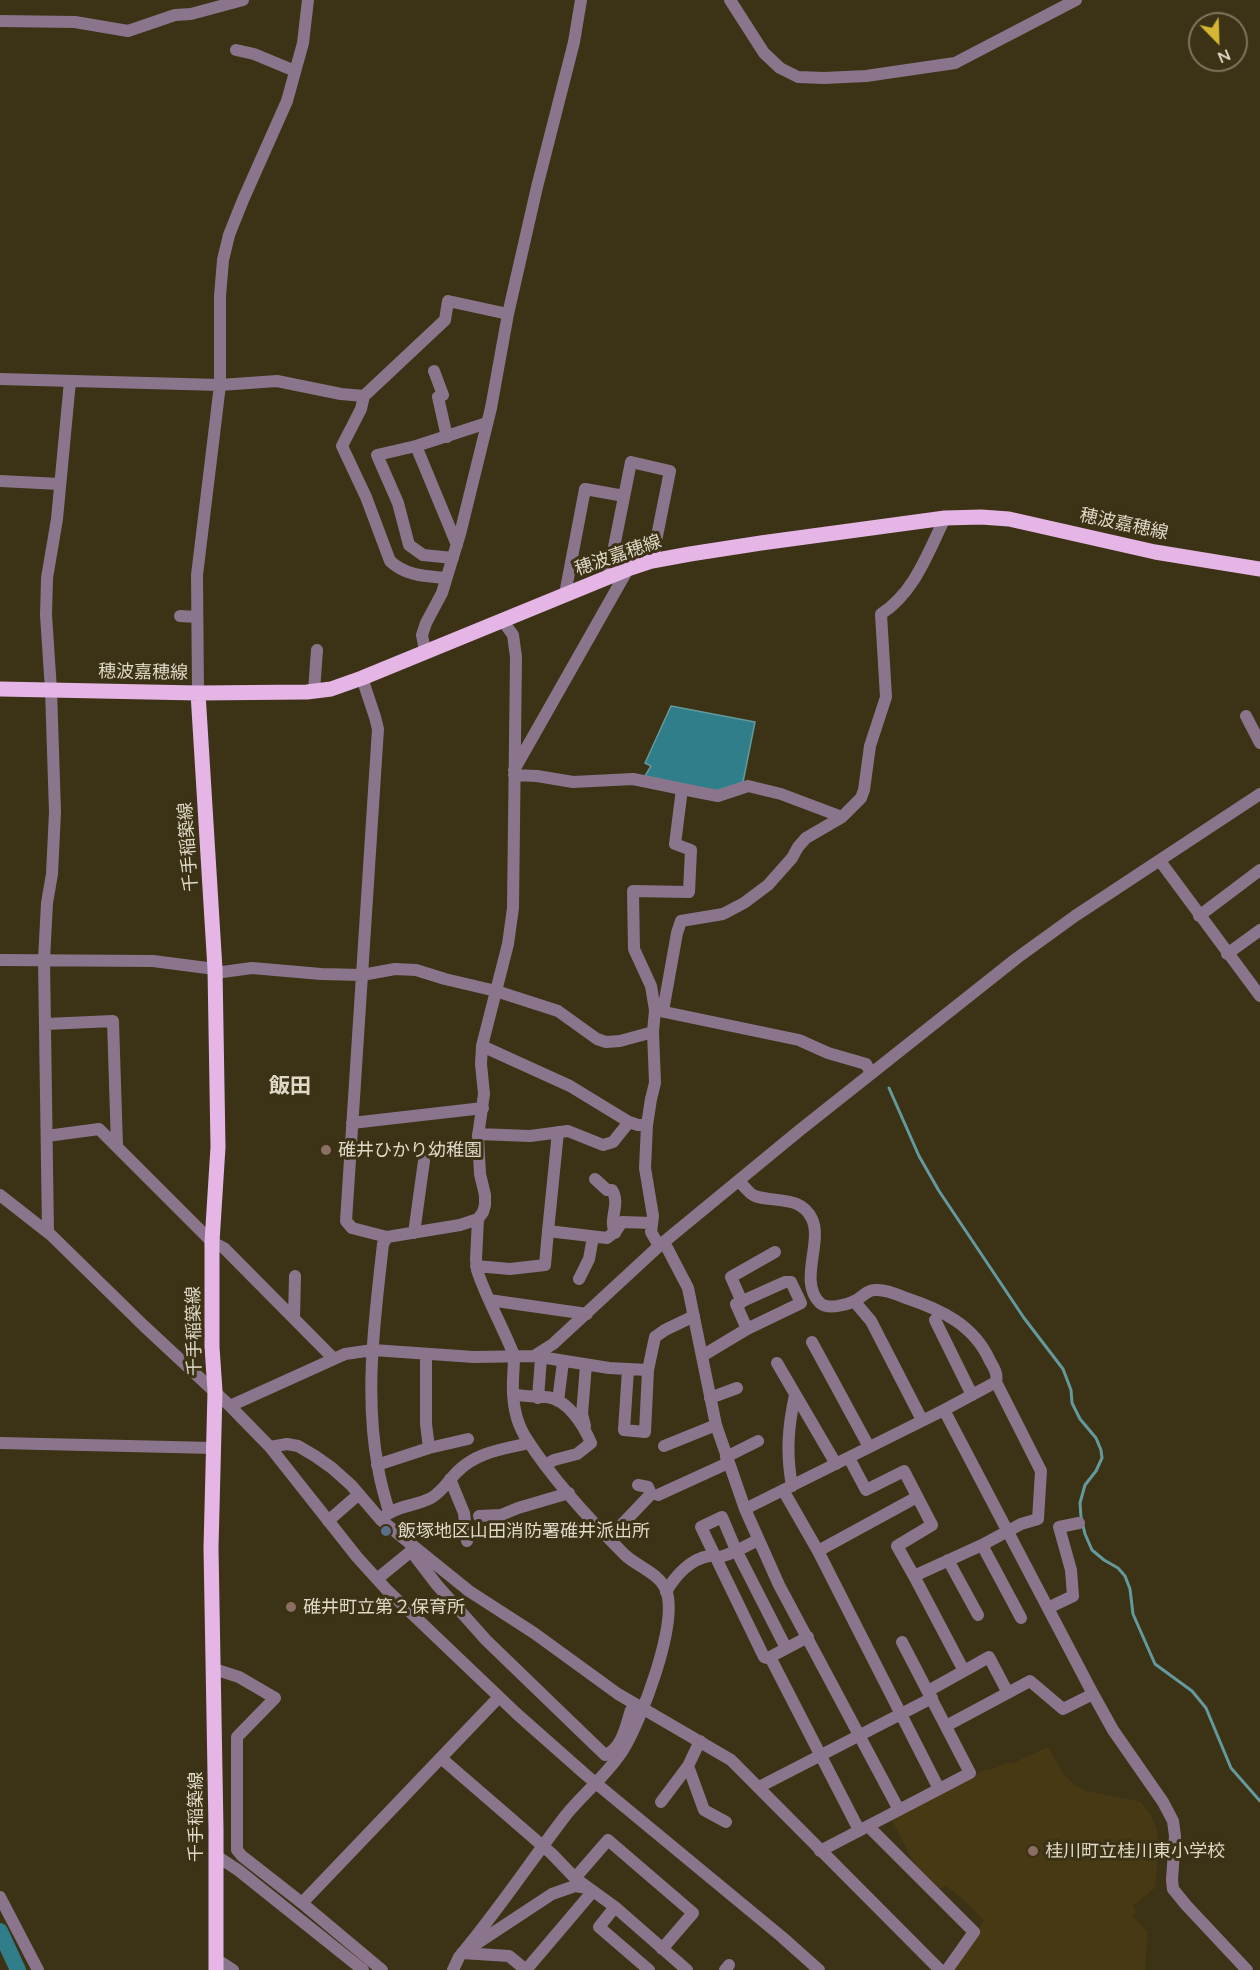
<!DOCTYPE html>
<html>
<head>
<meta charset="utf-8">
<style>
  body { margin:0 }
  #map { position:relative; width:1260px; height:1970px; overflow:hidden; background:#3c3215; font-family:Lato,sans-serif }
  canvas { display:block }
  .north { position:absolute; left:1188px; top:12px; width:60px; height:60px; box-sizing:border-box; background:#3c3215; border:2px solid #7d755d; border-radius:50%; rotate:157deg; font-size:16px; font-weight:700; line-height:24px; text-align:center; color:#dfd9c8 }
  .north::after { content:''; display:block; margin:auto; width:21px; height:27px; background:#d5b534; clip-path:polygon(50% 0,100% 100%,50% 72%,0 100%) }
</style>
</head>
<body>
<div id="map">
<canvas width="1260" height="1970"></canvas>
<div class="north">N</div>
</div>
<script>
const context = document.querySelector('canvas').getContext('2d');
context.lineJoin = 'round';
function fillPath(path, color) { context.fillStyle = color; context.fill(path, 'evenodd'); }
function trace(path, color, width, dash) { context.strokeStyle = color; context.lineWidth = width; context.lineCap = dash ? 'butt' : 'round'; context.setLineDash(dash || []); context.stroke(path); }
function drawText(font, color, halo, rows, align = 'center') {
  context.font = font + ' Lato,"Noto Sans JP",sans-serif'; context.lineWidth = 6; context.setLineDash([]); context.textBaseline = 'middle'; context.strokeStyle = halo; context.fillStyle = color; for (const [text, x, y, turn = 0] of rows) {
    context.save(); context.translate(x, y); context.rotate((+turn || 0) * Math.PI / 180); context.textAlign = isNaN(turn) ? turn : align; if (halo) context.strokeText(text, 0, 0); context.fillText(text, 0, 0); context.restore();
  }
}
const built = new Path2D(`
  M 1048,1747 L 1063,1772 L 1073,1784 L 1086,1791 L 1141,1802 L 1151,1815 L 1156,1828 L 1159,1842 L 1155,1888 L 1133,1906 L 1136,1912 L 1133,1916 L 1148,1932 L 1145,1970 L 955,1970 L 953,1968 L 984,1921 L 967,1903 L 947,1886 L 937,1889 L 919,1873 L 893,1822 L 896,1816 L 983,1770 L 995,1768 L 1006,1763 L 1013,1763 Z`);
const water = new Path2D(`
  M 671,706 L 755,722 L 743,782 L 716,791 L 645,776 L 651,766 L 645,763 Z`);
const stream = new Path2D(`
  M 889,1088 L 919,1156 L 939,1191 L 1024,1318 L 1063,1369 L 1071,1390 L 1072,1403 L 1080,1419 L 1096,1438 L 1101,1450 L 1102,1458 L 1096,1471 L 1085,1485 L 1080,1503 L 1081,1517 L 1085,1534 L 1092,1550 L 1104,1560 L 1118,1568 L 1125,1576 L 1130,1589 L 1133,1614 L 1155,1664 L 1192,1691 L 1206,1708 L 1231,1768 L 1260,1801`);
const river = new Path2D(`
  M 0,1931 L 18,1970`);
const minor = new Path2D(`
  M 730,0 L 764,53 L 780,68 L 798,77 L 824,78 L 866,76 L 955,63 L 1076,0
  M 0,21 L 75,22 L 128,31 L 175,15 L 191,14 L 243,0
  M 236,50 L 254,54 L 295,71
  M 434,371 L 443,395 L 438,397 L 447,437
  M 0,379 L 220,385 L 277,381 L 341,394 L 364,396 L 445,320 L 448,301 L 508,314
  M 364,396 L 361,409 L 342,446 L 366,497 L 390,561 C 406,576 425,576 446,578
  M 416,446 L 377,455 L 398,503 L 409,545 L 423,555 L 453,558
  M 0,481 L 60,484
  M 457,545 L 416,446 L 487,423
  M 608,577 L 631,462 L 670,471 L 652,561
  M 565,594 L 585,489 L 624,496
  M 180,616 L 197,617
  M 425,651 L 422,635 L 426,623 L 442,593 L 460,534 L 491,408 L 508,314 L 537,187 L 574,42 L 581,0
  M 362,678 L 375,717 L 378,729 L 346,1221 L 352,1228 L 387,1237 L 460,1225 L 478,1219
  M 314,691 L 317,650
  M 198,693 L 197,575 L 220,385 L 220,296 L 223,260 L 229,235 L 243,200 L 287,101 L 303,43 L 308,0
  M 1246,716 L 1260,743
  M 514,770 L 628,569
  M 514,775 L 537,776 L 573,782 L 633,779 L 682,789
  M 842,817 L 861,798 L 864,790 L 870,746 L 886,697 L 881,614 C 915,592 928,552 945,518
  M 1160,861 L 1260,996
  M 1199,916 L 1260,870
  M 1227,954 L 1260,930
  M 0,960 L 153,961 L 215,969
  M 215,973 L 252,968 L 321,974 L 362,975 L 395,969 L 416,970 L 445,979 L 496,991 L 558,1011 L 597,1039 L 606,1042 L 620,1041 L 653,1032
  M 655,1010 L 651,986 L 634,949 L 633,891 L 689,892 L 691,850 L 675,844 L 682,789 L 718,796 L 748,786 L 781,794 L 842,817 L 806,838 L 798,847 L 792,858 L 768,885 L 744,903 L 723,914 L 681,921 L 677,933 L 663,1011
  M 46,1024 L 113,1021 L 117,1146
  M 482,1046 L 570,1086 L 629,1122 L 638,1125 L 647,1125
  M 352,1123 L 483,1108
  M 478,1134 L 530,1136 L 568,1131 L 603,1145 L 613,1142 L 629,1122
  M 47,1136 L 99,1129 L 212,1242 L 224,1248 L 334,1359
  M 595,1179 L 607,1190 L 612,1190 C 621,1204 608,1219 615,1233
  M 739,1181 C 744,1186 749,1194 755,1196 C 775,1203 801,1195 812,1219 C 823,1242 798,1282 820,1303 C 828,1310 846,1305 855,1301 C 862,1297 867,1290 875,1290 C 885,1289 896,1294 906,1298 C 942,1310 974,1325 990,1361 C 994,1368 998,1374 996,1382 L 944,1410
  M 0,1195 L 51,1235 L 144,1326 L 230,1406 L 270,1447 L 357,1557 L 386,1589 L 517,1714 L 586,1775 L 782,1937 L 819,1970
  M 548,1231 L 558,1132
  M 48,1232 L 44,960 L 47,903 L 52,874 L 55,812 L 51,690 L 46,615 L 47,578 L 57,519 L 70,381
  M 414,1233 L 424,1161
  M 387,1237 L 383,1244 C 375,1317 364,1394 378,1467 C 380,1482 385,1497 389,1512
  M 664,1242 L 688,1288 L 716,1425 L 745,1509 L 779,1585 L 899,1810
  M 659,1246 L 651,1232 L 653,1216 L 645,1168 L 647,1125 L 651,1099 L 655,1083 L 653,1032 L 655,1010 L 799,1040 L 828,1053 L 866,1064 L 871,1073
  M 476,1266 L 510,1269 L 545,1265 L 548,1231 L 607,1238 L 616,1231 L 622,1222 L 652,1223
  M 579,1279 L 589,1259 L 593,1237
  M 489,1300 L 587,1314
  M 854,1301 L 871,1321 L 922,1420
  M 742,1302 L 731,1277 L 775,1252
  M 294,1318 L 295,1276
  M 935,1320 L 972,1395
  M 812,1342 L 869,1447
  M 426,1354 L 426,1424 L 429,1448
  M 534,1356 L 553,1344 L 659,1246 L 800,1130 L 1017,958 L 1075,916 L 1260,794
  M 702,1356 L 747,1329 L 801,1303 L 791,1282 L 785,1282 L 736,1304 L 747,1329
  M 777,1363 L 836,1464
  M 628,1370 L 624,1430 L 645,1432 L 648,1370 L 655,1337 L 665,1330 L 694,1316
  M 513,1394 C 524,1397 534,1396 546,1397 C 567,1398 584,1426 591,1443 L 577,1454 L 554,1460 L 545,1465
  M 538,1398 L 541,1358
  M 710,1398 L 737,1388
  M 558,1401 L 563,1362
  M 230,1406 L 345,1354 L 373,1350 L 474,1357 L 534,1356 L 609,1368 L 648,1370
  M 585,1426 L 582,1414 L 586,1365
  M 0,1443 L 213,1448
  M 664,1446 L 716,1425
  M 270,1447 L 287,1444 L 298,1446 L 315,1456 L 332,1468 L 351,1485 L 381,1520 L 469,1591 L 534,1633 L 618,1694 L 731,1760 L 940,1970
  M 726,1457 L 758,1441
  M 849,1458 L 866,1490 L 904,1471 L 932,1525 L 897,1546 L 914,1576
  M 377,1465 L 429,1448 L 468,1439
  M 450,1479 L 464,1513 L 467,1541
  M 792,1486 C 786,1453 788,1427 795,1395
  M 783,1490 L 818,1551 L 939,1789
  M 658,1495 L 728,1463
  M 745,1509 L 944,1410 L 1093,1694 L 1113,1730 L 1163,1802 L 1173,1821 L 1175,1836 L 1172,1880 L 1173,1889 L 1186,1905 L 1247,1970
  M 479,1516 L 501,1515 L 518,1508 L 569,1493
  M 384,1517 C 395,1506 416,1506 431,1498 C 442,1492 448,1481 457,1472 C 476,1452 504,1449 529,1443
  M 328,1521 L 359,1494
  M 609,1538 L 651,1494 L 648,1487 L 638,1485
  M 982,1545 L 1021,1618
  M 411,1551 L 437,1585 L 486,1640 L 605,1755 C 622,1749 626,1725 631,1710
  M 818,1551 L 917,1497
  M 948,1560 L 978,1615
  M 377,1579 L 415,1548
  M 666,1592 C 675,1576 690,1559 709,1556 C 714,1555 719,1558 723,1556 C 735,1553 747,1545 758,1540
  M 1048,1608 L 1073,1596 L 1071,1570 L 1059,1527 L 1079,1523
  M 808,1637 L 770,1657 L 859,1830
  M 770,1657 L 767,1658 L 764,1657 L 701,1527 L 722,1517 L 736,1550 L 786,1648
  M 214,1669 L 239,1677 L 275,1698 L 237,1737 L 237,1850 L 242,1856 L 302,1903 L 382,1970
  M 964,1671 L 989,1657 L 1008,1693
  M 928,1691 L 964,1671 L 914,1576 L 982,1545 L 1021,1524 L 1038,1519 L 1041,1471 L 996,1382
  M 946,1726 L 1030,1681 L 1063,1709 L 1093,1694
  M 700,1741 L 688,1766 L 704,1810 L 726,1822
  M 441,1758 L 552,1854 L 575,1878 L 615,1907 L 687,1970
  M 759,1787 L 932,1698
  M 661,1802 L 688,1766
  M 868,1826 L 974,1932 L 947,1970
  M 820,1851 L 970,1773 L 902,1642
  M 215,1855 L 238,1870 L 363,1970
  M 575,1878 L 608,1840 L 693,1913 L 662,1949
  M 0,1897 L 38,1970
  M 302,1903 L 499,1697
  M 615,1907 L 599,1927 L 649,1970
  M 470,1948 L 552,1894 L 575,1886 L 588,1888
  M 462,1953 L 509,1956 L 526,1970
  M 216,1959 L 233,1970
  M 453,1970 L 459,1957 C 497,1912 530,1862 566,1815 C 584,1793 608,1774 623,1750 C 641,1721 679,1623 666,1590 C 659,1573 638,1567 625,1555 C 591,1521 554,1481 528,1441 C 516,1424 512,1401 513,1380 C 513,1372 515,1361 513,1353 C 502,1325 486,1298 477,1270 L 476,1259 L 478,1219 L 483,1212 L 485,1205 L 485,1195 L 480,1174 L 478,1136 L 484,1094 L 481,1064 L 482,1046 L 508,944 L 513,908 L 516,657 L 513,635 L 502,620
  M 526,1970 L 593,1891
  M 725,1970 L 729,1965`);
const major = new Path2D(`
  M 0,689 L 198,693 L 307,692 L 331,689 L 362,678 L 628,569 L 652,561 L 690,554 L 761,543 L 945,518 L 981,517 L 1009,519 L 1155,552 L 1260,569
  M 198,693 L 215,969 L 218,1147 L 212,1242 L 212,1347 L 215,1391 L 211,1548 L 216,1829 L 216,1970`);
const markers = [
  [326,1150,6,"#8d6e63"],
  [386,1531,6,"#5c6f8a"],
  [291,1607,6,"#8d6e63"],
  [1033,1851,6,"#8d6e63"]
];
const streetNames = [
  ["穂波嘉穂線",1124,524,12],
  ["穂波嘉穂線",618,555,-19],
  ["穂波嘉穂線",143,672,1],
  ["千手稲築線",188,847,-94],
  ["千手稲築線",194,1331,-91],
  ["千手稲築線",196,1817,-90]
];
const poiNames = [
  ["碓井ひかり幼稚園",338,1150],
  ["飯塚地区山田消防署碓井派出所",398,1531],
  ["碓井町立第２保育所",303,1607],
  ["桂川町立桂川東小学校",1045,1851]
];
const quarterNames = [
  ["飯田",290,1086]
];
fillPath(built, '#463913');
fillPath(water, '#2f7e8a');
trace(water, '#64999d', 1.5);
trace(stream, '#64999d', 3);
trace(river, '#2f7e8a', 16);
trace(minor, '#8b758c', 12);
trace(major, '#e4b5e5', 15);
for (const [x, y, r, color] of markers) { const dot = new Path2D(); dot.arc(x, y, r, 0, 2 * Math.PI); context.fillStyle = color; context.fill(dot); trace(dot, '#3c3215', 2); }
drawText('18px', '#dfd9c8', '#3c3215', streetNames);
drawText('18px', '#dfd9c8', '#3c3215', poiNames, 'left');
drawText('bold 21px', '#dfd9c8', '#3c3215', quarterNames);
</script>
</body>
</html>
